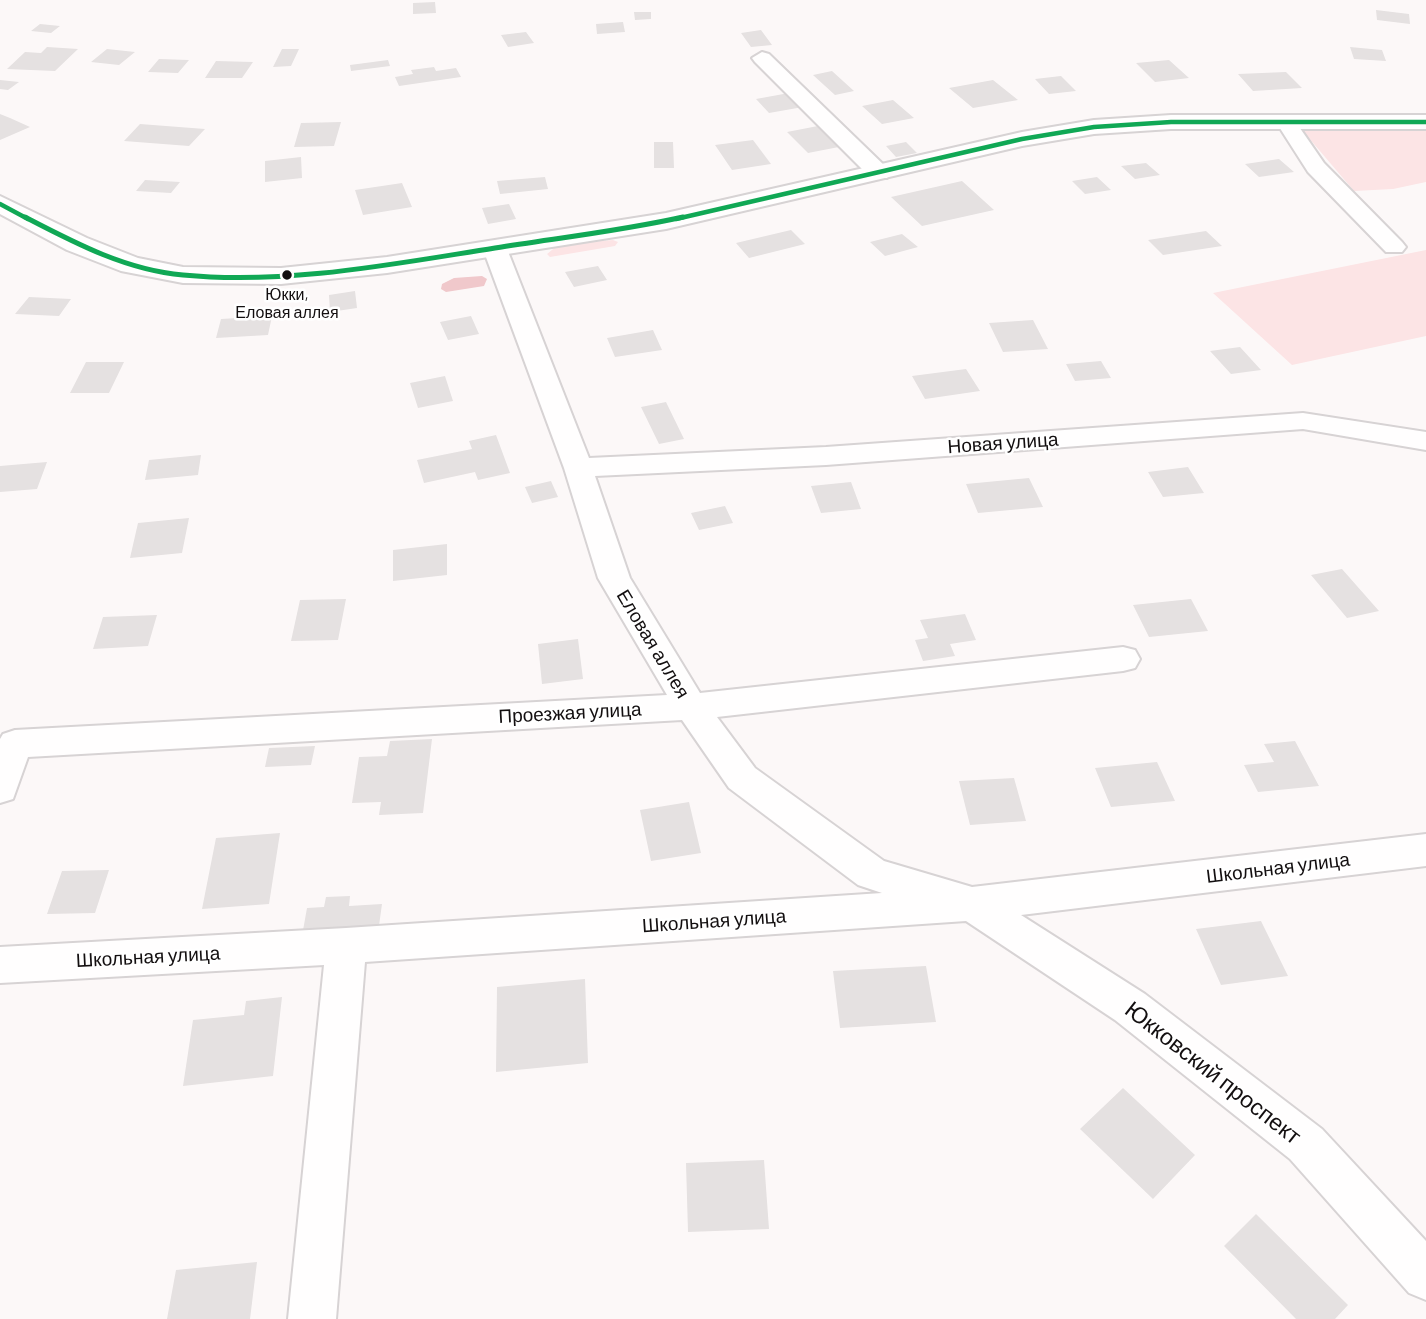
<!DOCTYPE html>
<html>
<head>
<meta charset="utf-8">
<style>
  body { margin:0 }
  canvas { display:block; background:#fcf8f8 }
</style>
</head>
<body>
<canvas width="1426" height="1319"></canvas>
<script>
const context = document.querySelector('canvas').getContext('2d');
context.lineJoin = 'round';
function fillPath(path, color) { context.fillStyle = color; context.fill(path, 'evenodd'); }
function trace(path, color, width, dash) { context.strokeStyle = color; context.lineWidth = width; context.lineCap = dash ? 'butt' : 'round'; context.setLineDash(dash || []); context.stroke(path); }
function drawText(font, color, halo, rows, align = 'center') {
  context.font = font + ' Barlow,sans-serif'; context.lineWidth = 5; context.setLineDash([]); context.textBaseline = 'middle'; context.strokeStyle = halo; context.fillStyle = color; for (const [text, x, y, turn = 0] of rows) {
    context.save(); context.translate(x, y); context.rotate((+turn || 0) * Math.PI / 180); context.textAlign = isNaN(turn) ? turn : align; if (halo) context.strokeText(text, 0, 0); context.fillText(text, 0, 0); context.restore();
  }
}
const green = new Path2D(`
  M 1426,129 L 1426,182 L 1393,189 L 1354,191 L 1302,130 Z
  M 613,240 L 618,242 L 615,246 L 550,257 L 547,254 L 558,245 Z
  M 1426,250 L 1426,336 L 1292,365 L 1213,293 Z`);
const water = new Path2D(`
  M 482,276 L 487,279 L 484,286 L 446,292 L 441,289 L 442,284 L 454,278 Z`);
const building = new Path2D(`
  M 435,2 L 436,13 L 413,14 L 413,3 Z
  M 1376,10 L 1409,14 L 1410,24 L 1377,20 Z
  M 634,12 L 651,12 L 651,19 L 635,20 Z
  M 623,22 L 625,32 L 597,34 L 596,24 Z
  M 40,24 L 60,26 L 51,33 L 31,31 Z
  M 761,30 L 772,45 L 751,47 L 741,33 Z
  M 526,32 L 534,43 L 508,47 L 501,35 Z
  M 47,47 L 78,49 L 55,71 L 7,69 L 25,52 L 41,53 Z
  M 1350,47 L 1382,50 L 1386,61 L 1354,59 Z
  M 107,49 L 135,52 L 119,65 L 91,62 Z
  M 282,49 L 299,49 L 291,66 L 273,67 Z
  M 159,59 L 189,60 L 178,73 L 148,72 Z
  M 388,60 L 390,66 L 351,71 L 350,65 Z
  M 1169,60 L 1189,78 L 1155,82 L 1136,63 Z
  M 216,61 L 253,62 L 242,78 L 205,78 Z
  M 434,67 L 436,71 L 456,68 L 461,77 L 399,86 L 395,77 L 413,74 L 411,70 Z
  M 832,71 L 854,91 L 835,95 L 813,75 Z
  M 1286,72 L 1302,88 L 1253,91 L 1238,74 Z
  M 1061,76 L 1076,91 L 1049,94 L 1035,79 Z
  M 0,80 L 19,82 L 8,90 L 0,89 Z
  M 993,80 L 1018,100 L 973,108 L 949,88 Z
  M 789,93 L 803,107 L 769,113 L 756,99 Z
  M 893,100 L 914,118 L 882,124 L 862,106 Z
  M 0,114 L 10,118 L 30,127 L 0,140 Z
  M 341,122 L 334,146 L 294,147 L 301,123 Z
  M 140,124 L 205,129 L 189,146 L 124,141 Z
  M 823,125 L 844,146 L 808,153 L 787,132 Z
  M 753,140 L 771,164 L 732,170 L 715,145 Z
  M 654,142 L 673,142 L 674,168 L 654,168 Z
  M 906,142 L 917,153 L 896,157 L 886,146 Z
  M 301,157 L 302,178 L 265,182 L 265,161 Z
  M 1279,159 L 1294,172 L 1259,177 L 1245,164 Z
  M 1146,163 L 1160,175 L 1135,179 L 1121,166 Z
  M 545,177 L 548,189 L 500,194 L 497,181 Z
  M 1097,177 L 1111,190 L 1085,194 L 1072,181 Z
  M 145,180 L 180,182 L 171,193 L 136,191 Z
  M 962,181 L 994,210 L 922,226 L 891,197 Z
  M 402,183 L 412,207 L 363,215 L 355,190 Z
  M 509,204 L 516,219 L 488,224 L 482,208 Z
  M 791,230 L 805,244 L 749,258 L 736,243 Z
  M 1206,231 L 1222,246 L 1163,255 L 1148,240 Z
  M 902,234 L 918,247 L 885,256 L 870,242 Z
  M 598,266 L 607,280 L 574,287 L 565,272 Z
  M 355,291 L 357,308 L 330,312 L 329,295 Z
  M 29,297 L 71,299 L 59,316 L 15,314 Z
  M 272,316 L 268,335 L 216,338 L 221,319 Z
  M 471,316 L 479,334 L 448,340 L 440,322 Z
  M 1033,320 L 1048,349 L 1003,352 L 989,323 Z
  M 653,330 L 662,350 L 615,357 L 607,338 Z
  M 1240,347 L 1261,370 L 1231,374 L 1210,351 Z
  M 1101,361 L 1111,378 L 1075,381 L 1066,364 Z
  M 86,362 L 124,362 L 109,393 L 70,393 Z
  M 966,369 L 980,391 L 925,399 L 912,376 Z
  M 445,376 L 453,401 L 418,408 L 410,383 Z
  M 666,402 L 684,439 L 659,444 L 641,407 Z
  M 496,435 L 510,473 L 478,480 L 475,472 L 424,483 L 417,460 L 472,449 L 469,441 Z
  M 201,455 L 198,475 L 145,480 L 149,460 Z
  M 47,462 L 37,489 L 0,492 L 0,466 Z
  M 1188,467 L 1204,493 L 1163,497 L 1148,472 Z
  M 1029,478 L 1043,507 L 978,513 L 966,484 Z
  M 551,481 L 558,497 L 532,503 L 525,487 Z
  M 851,482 L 861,509 L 821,513 L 811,486 Z
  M 725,506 L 733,523 L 699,530 L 691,513 Z
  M 189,518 L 182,553 L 130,558 L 138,523 Z
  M 447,544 L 447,575 L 393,581 L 393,550 Z
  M 1342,569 L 1379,611 L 1347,618 L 1311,575 Z
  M 346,599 L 338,640 L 291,641 L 300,600 Z
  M 1191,599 L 1208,631 L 1149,637 L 1133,605 Z
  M 965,614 L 976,640 L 950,644 L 955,656 L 923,661 L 915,640 L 928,638 L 920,620 Z
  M 157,615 L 148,646 L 93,649 L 103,617 Z
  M 578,639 L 583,679 L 542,684 L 538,644 Z
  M 432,739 L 423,813 L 379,815 L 381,802 L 352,803 L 359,757 L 387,756 L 390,741 Z
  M 1295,741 L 1319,786 L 1258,792 L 1244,765 L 1274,762 L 1264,744 Z
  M 315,746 L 311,765 L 265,767 L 269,748 Z
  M 1157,762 L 1175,801 L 1111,807 L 1095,768 Z
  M 1014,778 L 1026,821 L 970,825 L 959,781 Z
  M 689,802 L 701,853 L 651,861 L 640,810 Z
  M 280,833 L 269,904 L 202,909 L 216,838 Z
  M 109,870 L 95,913 L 47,914 L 62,871 Z
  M 350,896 L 349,906 L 382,904 L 378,933 L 302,936 L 307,908 L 324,907 L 326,897 Z
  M 1261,921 L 1288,976 L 1221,985 L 1196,929 Z
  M 926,966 L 936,1022 L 840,1028 L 833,971 Z
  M 585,979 L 588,1063 L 496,1072 L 497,987 Z
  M 282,997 L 273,1076 L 183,1086 L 193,1020 L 244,1015 L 246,1001 Z
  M 1123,1088 L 1195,1155 L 1153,1199 L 1080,1129 Z
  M 764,1160 L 769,1229 L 688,1232 L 686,1163 Z
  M 1256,1214 L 1348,1305 L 1335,1319 L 1296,1319 L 1224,1246 Z
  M 257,1262 L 250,1319 L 167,1319 L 176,1270 Z`);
const minor = new Path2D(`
  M 762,52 L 769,54 L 887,168 L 890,173 L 887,178 L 871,178 L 755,62 L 752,58 Z
  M 1286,116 L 1293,118 L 1324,163 L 1402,242 L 1406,247 L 1402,252 L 1386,252 L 1308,172 L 1276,122 L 1279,118 Z
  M 495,242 L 503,244 L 507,249 L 589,458 L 826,447 L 1303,413 L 1426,432 L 1426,450 L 1303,429 L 826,465 L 595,476 L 630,578 L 700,693 L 1123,647 L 1135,650 L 1140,659 L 1135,668 L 1123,671 L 717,717 L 755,768 L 884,861 L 972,887 L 1426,834 L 1426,866 L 1021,915 L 1145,994 L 1322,1129 L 1426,1241 L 1426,1300 L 1409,1293 L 1290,1159 L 1115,1020 L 966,921 L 365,962 L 336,1319 L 288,1319 L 324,965 L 0,983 L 0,947 L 346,928 L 882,893 L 858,885 L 729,788 L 682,720 L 28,757 L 13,799 L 0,803 L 0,739 L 3,734 L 15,730 L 667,695 L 598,578 L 564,468 L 483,249 L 487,244 Z`);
const major = new Path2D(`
  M 1171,115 L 1426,115 L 1426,129 L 1171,129 L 1094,134 L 1022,146 L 666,229 L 387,273 L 281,284 L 183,283 L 121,271 L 67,250 L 0,214 L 0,196 L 87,238 L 138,258 L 183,267 L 281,268 L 387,257 L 666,213 L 1022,132 L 1094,120 Z`);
const bus1Far1 = new Path2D(`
  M 0,204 L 28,219
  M 676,219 L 1022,139 L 1094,127 L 1171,122 L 1426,122`);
const bus1 = new Path2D(`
  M 25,217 C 75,243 126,270 183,275 C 287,285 393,264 495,248 C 557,238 621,231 683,217`);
const markers = [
  [287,275,6,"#130f10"]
];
const farBusnames = [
  ["Юкки,",287,295],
  ["Еловая аллея",287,313]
];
const streetNames = [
  ["Новая улица",1003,443,-4],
  ["Еловая аллея",653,644,59],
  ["Проезжая улица",570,713,-3],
  ["Школьная улица",1278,868,-7],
  ["Школьная улица",714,921,-4],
  ["Школьная улица",148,957,-3]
];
const nearStreetnames = [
  ["Юкковский проспект",1213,1073,38]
];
fillPath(green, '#fce4e5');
fillPath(water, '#f0c8cb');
fillPath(building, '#e5e1e1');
trace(minor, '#d7d3d4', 4);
trace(major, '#d7d3d4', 4);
fillPath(minor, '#fffefe');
fillPath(major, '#fffefe');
trace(bus1Far1, '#10a855', 4.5);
trace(bus1, '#10a855', 5);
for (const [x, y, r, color] of markers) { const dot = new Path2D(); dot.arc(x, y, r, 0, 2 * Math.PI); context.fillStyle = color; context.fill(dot); trace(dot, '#fff', 2.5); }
drawText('16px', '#130f10', '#fff', farBusnames);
drawText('19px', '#130f10', '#fff', streetNames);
drawText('23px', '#130f10', '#fff', nearStreetnames);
</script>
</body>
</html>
